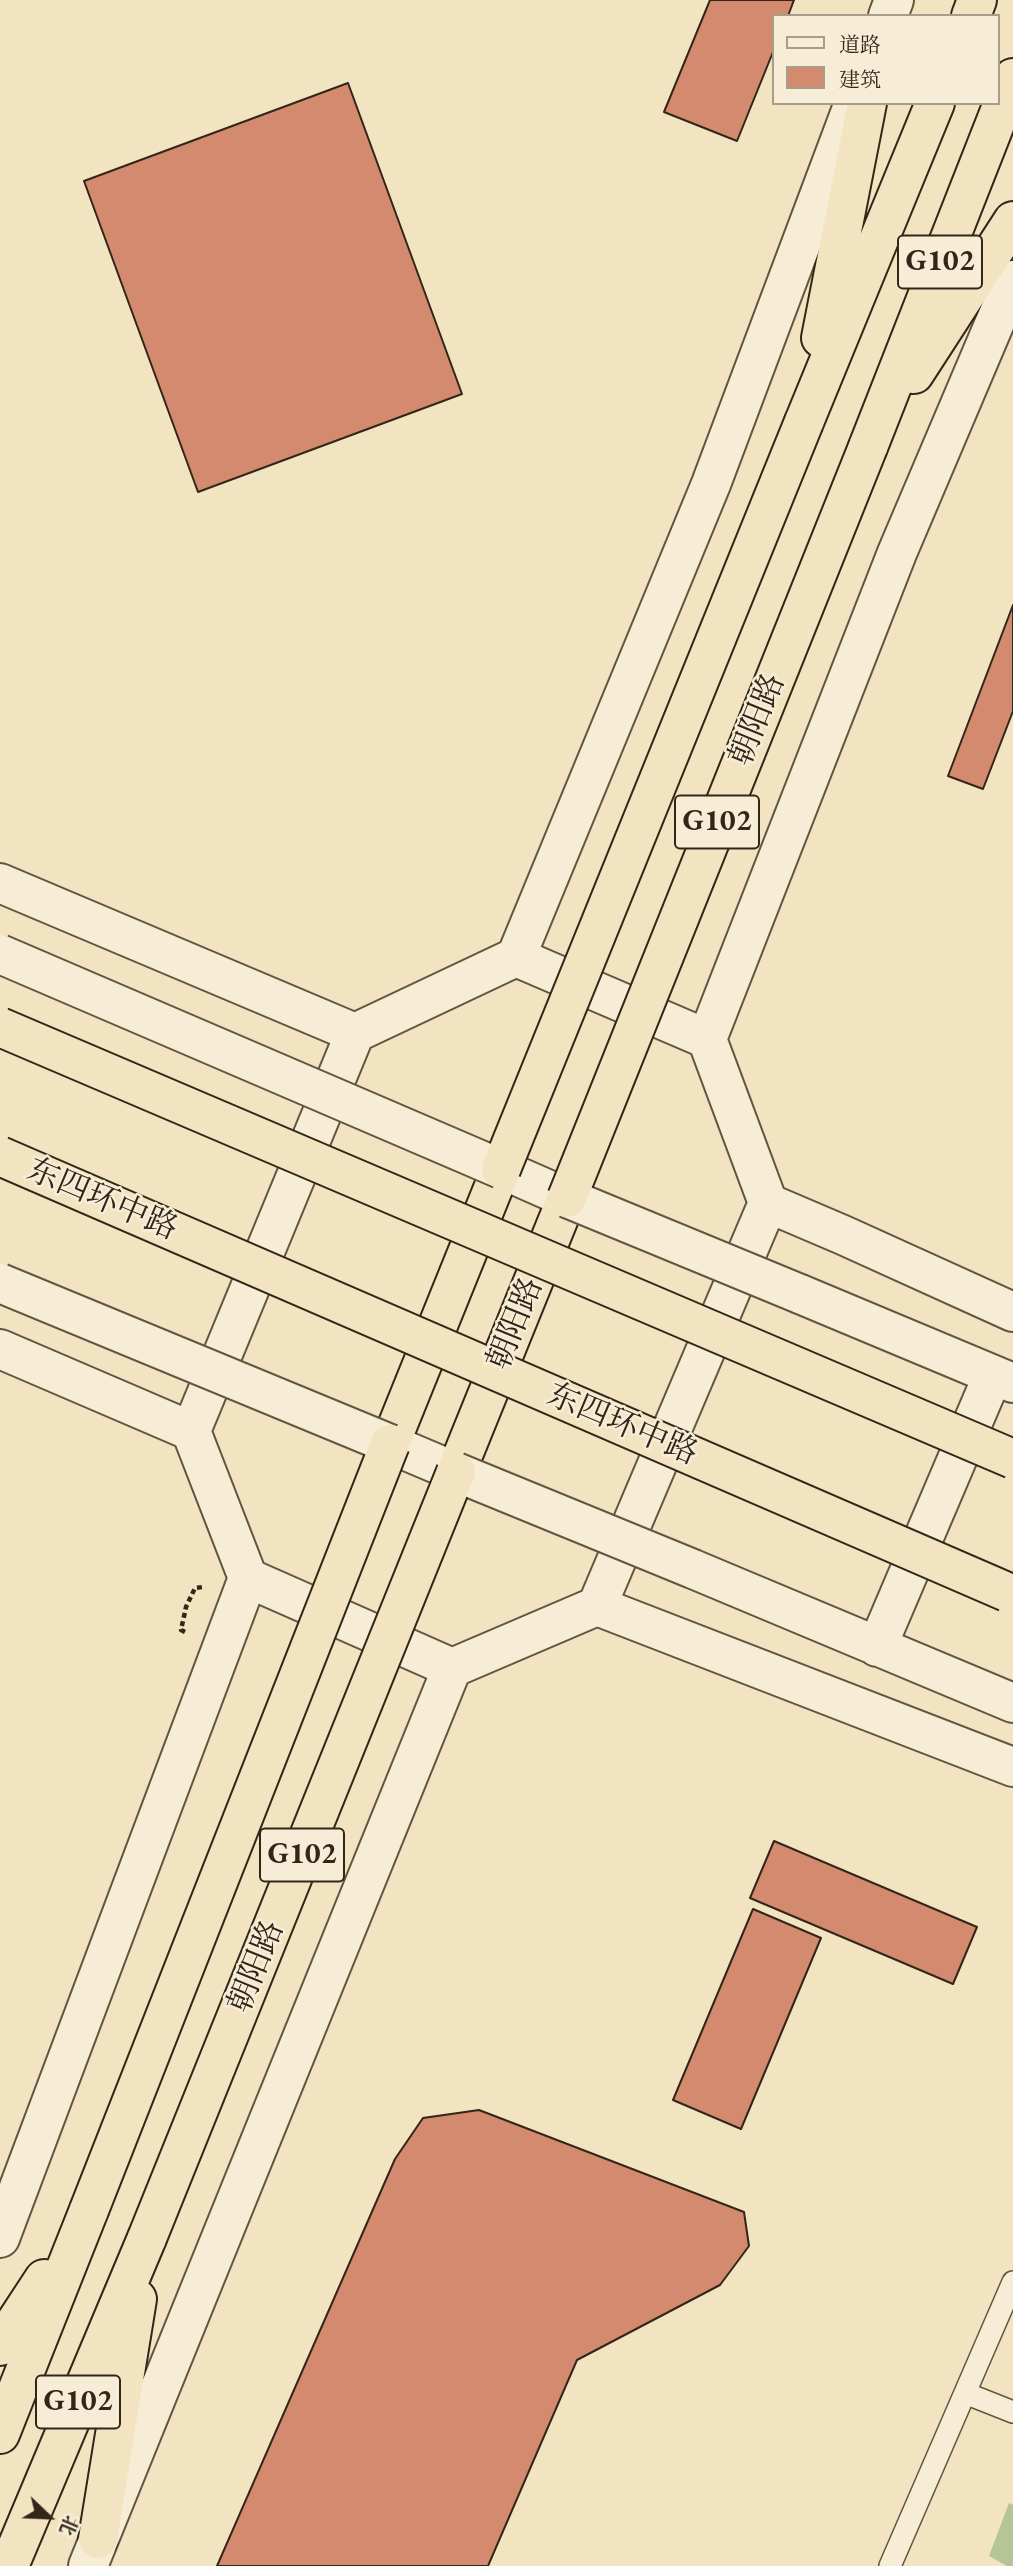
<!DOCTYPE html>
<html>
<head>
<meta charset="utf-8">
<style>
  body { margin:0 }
  #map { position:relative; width:1013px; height:2566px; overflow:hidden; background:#f2e4c1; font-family:"EB Garamond","Noto Serif SC",serif }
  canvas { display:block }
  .legend { position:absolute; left:772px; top:14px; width:228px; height:91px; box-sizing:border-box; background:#f7edd7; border:2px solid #a89d8b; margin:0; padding:9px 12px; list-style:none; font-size:21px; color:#322619 }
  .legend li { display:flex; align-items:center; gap:14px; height:35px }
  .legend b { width:35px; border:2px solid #a89d8b }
  .north { position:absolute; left:14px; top:2482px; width:70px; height:70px; -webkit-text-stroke:5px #f7edd7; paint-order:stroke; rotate:113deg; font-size:19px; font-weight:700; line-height:28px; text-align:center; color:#322619 }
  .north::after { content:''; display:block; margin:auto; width:24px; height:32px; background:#322619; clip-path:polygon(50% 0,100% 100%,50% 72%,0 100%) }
</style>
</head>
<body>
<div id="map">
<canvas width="1013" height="2566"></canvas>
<ul class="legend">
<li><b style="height:9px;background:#f7edd7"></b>道路</li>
<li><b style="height:19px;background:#d48a6f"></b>建筑</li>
</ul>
<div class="north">北</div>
</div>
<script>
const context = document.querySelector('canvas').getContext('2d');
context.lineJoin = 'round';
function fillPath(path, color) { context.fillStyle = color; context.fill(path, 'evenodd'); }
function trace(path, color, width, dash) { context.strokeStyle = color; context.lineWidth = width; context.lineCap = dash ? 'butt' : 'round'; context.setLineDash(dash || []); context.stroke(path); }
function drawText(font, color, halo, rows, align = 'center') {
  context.font = font + ' "EB Garamond","Noto Serif SC",serif'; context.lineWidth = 5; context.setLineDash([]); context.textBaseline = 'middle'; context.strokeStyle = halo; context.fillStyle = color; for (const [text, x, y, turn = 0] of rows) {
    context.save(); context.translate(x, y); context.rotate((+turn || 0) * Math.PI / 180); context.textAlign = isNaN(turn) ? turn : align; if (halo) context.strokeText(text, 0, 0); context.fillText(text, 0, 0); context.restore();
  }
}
const green = new Path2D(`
  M 1009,2503 L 1013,2505 L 1013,2566 L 1007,2566 L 989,2556 Z`);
const building = new Path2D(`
  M 710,0 L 794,0 L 788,16 L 773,16 L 773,52 L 737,141 L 664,112 Z
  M 348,83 L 462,394 L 198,492 L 84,181 Z
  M 1013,605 L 1013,711 L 983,789 L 948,776 Z
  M 774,1841 L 977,1927 L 953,1984 L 750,1898 Z
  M 753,1909 L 821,1938 L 741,2129 L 673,2100 Z
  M 479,2110 L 744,2212 L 749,2246 L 720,2285 L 577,2360 L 488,2566 L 217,2566 L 395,2159 L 423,2118 Z`);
const path = new Path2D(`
  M 185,1632 L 181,1630 L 186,1607 L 195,1588 L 203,1587`);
const service = new Path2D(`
  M 965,2393 L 1013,2412
  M 890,2566 L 1013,2282`);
const tertiary = new Path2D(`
  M 888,16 L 894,0
  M 0,883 L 355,1033
  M 516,957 L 707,1039 L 768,1203 L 597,1606 L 452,1668 L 248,1578 L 191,1431 L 355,1033 Z
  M 516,957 L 711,484 L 854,103
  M 707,1039 L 897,553 L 1013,280
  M 501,1169 L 567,1198
  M 768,1203 L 843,1235 L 1013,1312
  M 800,1294 L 1013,1383
  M 0,1349 L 191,1431
  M 390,1444 L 456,1472
  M 693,1569 L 1013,1703
  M 597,1606 L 1013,1767
  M 877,1647 L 993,1375
  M 0,2238 L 248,1578
  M 88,2566 L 452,1668`);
const trunk = new Path2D(`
  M 971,16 L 977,0
  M 821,338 L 867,103
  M 914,374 L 1013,221
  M 804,422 L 935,103
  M 868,447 L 1013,78
  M 390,1444 L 501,1169
  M 456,1472 L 567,1198
  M 0,2346 L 44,2279
  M 0,2434 L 89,2210
  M 98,2539 L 137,2299
  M 9,2566 L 147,2238`);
const tertiaryBridge = new Path2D(`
  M 0,954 L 501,1169
  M 567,1198 L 800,1294
  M 0,1283 L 390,1444
  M 456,1472 L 693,1569`);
const trunkBridge = new Path2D(`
  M 0,1027 L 1013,1459
  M 0,1156 L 1007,1592
  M 501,1169 L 804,422
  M 567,1198 L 868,447
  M 89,2210 L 390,1444
  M 147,2238 L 456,1472`);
const shields = [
  [940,262,84],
  [717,822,84],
  [302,1855,84],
  [78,2402,84]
];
const shieldNames = [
  ["G102",940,262],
  ["G102",717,822],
  ["G102",302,1855],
  ["G102",78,2402]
];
const streetNames = [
  ["朝阳路",758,720,-68],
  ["东四环中路",102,1200,23],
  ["朝阳路",516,1324,-68],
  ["东四环中路",622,1425,23],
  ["朝阳路",257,1967,-68]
];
fillPath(green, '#b5c597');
fillPath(building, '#d48a6f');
trace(building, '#322619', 2);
trace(service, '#625643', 24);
trace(tertiary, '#625643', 42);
trace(trunk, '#322619', 42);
trace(path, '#322619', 4.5, [5, 3.5]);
trace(service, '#f7edd7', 21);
trace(tertiary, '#f7edd7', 38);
trace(trunk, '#f2e4c1', 38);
trace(tertiaryBridge, '#625643', 42, []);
trace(trunkBridge, '#322619', 42, []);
trace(tertiaryBridge, '#f7edd7', 38);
trace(trunkBridge, '#f2e4c1', 38);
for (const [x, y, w] of shields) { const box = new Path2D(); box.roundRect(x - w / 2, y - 26.5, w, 53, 5); context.fillStyle = '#f7edd7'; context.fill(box); trace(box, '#322619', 2); }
drawText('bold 30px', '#322619', null, shieldNames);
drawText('32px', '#322619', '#f7edd7', streetNames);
</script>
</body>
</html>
